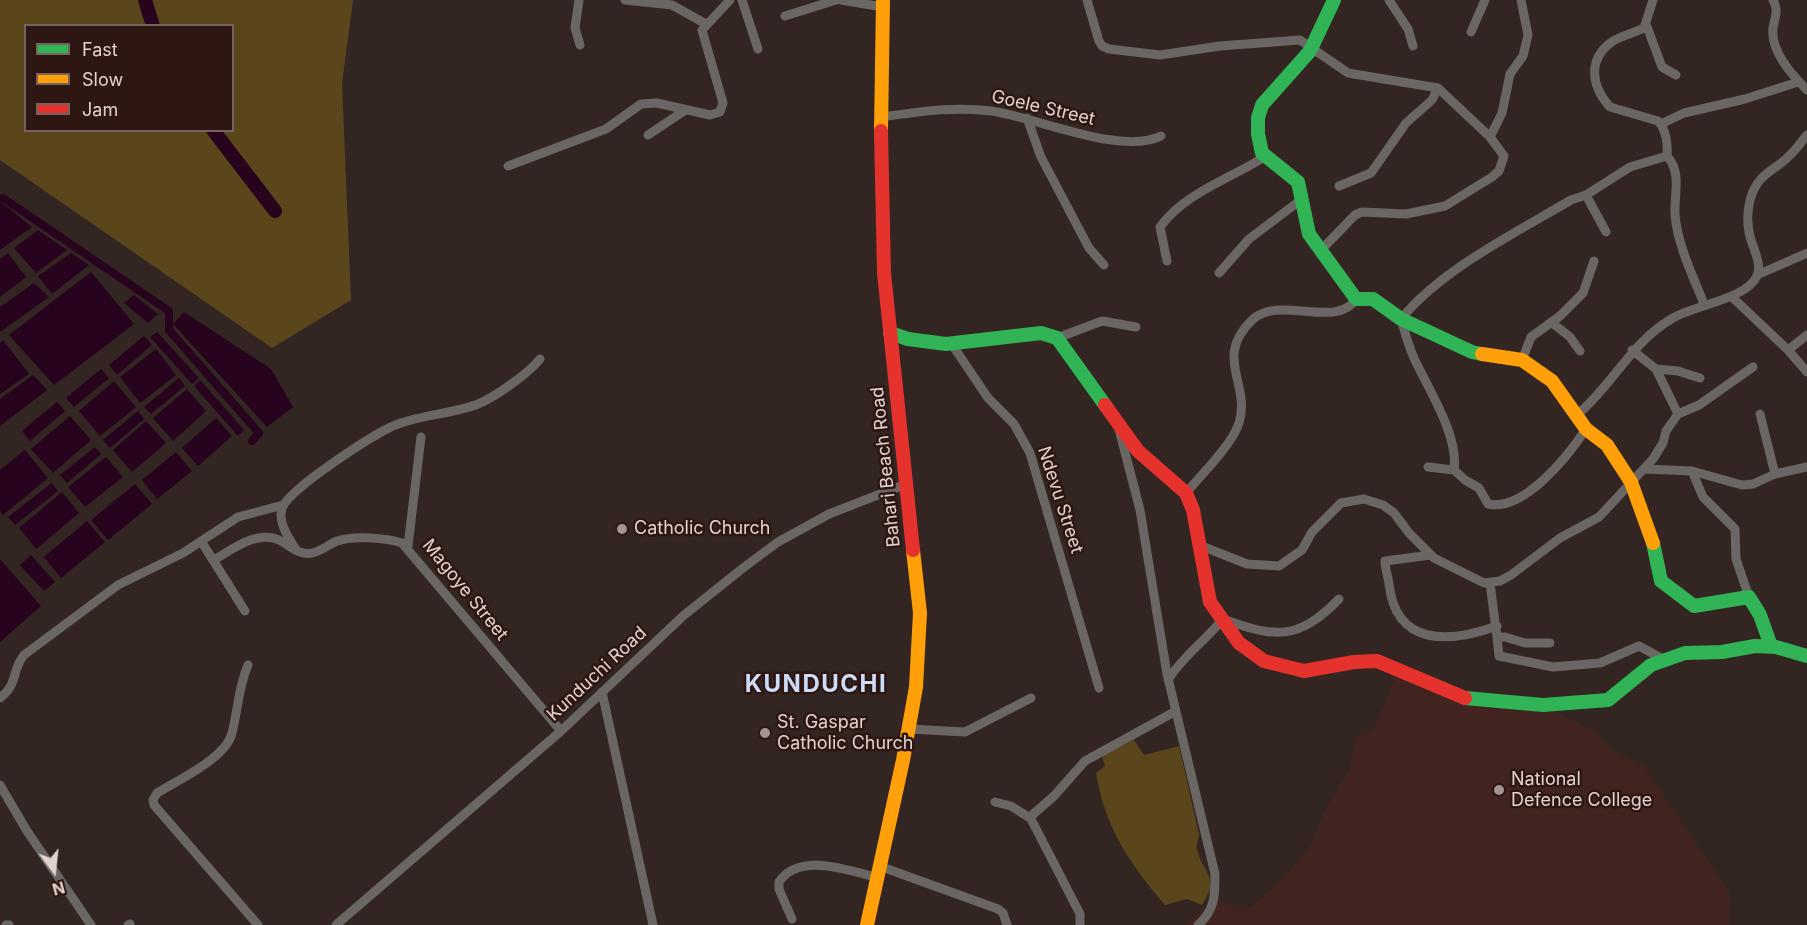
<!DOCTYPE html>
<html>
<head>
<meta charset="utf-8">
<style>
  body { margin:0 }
  #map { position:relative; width:1807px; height:925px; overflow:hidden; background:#322522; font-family:Inter,sans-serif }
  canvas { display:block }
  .legend { position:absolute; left:24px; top:24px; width:210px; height:108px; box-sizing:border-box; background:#2e1713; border:2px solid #76625e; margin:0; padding:8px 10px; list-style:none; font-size:18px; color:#e2d2ce }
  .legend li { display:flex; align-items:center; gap:12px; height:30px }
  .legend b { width:30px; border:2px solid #76625e }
  .north { position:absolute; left:24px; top:841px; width:60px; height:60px; -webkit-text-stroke:4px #2e1713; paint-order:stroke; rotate:165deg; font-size:16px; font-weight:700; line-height:24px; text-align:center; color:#e2d2ce }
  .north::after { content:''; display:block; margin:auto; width:21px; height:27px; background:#e2d2ce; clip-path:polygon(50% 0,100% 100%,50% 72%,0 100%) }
</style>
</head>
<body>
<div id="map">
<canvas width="1807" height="925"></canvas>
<ul class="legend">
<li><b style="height:8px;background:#30b455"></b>Fast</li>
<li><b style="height:8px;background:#ff9f0a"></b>Slow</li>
<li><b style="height:8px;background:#e5322d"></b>Jam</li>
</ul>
<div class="north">N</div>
</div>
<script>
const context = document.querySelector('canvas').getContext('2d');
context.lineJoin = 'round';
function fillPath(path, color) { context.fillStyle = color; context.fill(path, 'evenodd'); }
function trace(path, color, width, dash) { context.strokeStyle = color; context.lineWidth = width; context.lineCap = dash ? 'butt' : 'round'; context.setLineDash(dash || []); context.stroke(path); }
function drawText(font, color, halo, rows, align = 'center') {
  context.font = font + ' Inter,sans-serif'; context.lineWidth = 5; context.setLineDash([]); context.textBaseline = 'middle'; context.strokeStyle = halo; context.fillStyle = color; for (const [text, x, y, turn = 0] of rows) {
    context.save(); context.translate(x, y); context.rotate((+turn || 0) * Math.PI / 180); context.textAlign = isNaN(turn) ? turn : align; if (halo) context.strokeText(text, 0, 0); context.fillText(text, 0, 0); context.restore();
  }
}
const built = new Path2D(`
  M 1399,669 L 1480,703 L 1548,708 L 1596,732 L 1611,750 L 1644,766 L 1730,893 L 1729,925 L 1183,925 L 1214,902 L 1251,907 L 1281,880 L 1309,848 L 1324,812 L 1350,768 L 1356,736 L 1373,730 Z`);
const green = new Path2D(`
  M 0,0 L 353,0 L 342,83 L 351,300 L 272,348 L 0,160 ZM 26,26 L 232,26 L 232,130 L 26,130 Z
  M 1134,740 L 1144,755 L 1179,746 L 1199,834 C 1199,838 1196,844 1197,848 C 1201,873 1222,875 1202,905 L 1187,899 L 1165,905 C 1130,864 1105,828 1096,773 L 1105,766 L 1102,756 Z`);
const water = new Path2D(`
  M 0,201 L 32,227 L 0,250 Z
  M 38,230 L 67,250 L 36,273 L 14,248 Z
  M 8,253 L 26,277 L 0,297 L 0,259 Z
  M 71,253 L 89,265 L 52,294 L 38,276 Z
  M 91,272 L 134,324 L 54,385 L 9,335 Z
  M 34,283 L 49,297 L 0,332 L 0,307 Z
  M 134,295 L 158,314 L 148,323 L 124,303 Z
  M 184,312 L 271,369 L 293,407 L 267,427 L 173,324 Z
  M 157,332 L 199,378 L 192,384 L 150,337 Z
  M 144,336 L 152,345 L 117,375 L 109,365 Z
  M 3,340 L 29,374 L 0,394 L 0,343 Z
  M 156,349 L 176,375 L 140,403 L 120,377 Z
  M 101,369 L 109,378 L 74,407 L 66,398 Z
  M 33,375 L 47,390 L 0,426 L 0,399 Z
  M 179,378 L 185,386 L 151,414 L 144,407 Z
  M 200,380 L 244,430 L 238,436 L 194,386 Z
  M 114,381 L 136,407 L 100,436 L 79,411 Z
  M 187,389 L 206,411 L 173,441 L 153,418 Z
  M 57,402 L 65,411 L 30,441 L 22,431 Z
  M 138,411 L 144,419 L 110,448 L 103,440 Z
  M 70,416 L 91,440 L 53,473 L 31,449 Z
  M 216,418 L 232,436 L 198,466 L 182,448 Z
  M 146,421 L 166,443 L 132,472 L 113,450 Z
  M 95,447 L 101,454 L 67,483 L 60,475 Z
  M 25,450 L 48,478 L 3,515 L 0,511 L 0,470 Z
  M 176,452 L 192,471 L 157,499 L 142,480 Z
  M 106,457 L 123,477 L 85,507 L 68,487 Z
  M 52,483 L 58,491 L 15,525 L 8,517 Z
  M 135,484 L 152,504 L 108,540 L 91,520 Z
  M 62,492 L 79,513 L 36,549 L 19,528 Z
  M 87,521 L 105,542 L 61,578 L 44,557 Z
  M 31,555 L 55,582 L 44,591 L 20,565 Z
  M 0,559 L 41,606 L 0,642 Z`);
const canal = new Path2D(`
  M 3,198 L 169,311 L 169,330 L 259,433 L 252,441`);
const river = new Path2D(`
  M 145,0 L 153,26
  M 213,130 L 275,211`);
const street = new Path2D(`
  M 579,0 L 575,28 L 580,45
  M 625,0 L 672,5 L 706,24
  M 742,0 L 758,49
  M 841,0 L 883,7
  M 1087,0 L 1099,41 L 1102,46 L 1109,49 L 1160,55 L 1220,46 L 1300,40 L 1348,73 L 1438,88 L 1490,137 L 1504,156 L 1499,171 L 1492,177 L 1445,206 L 1406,214 L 1362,212 L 1355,215 L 1322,249
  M 1389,0 L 1408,29 L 1413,46
  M 1773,0 C 1779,11 1775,16 1773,28 C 1770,51 1792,75 1807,90
  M 785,16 L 836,0
  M 1646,24 L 1662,67 L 1676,75
  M 1471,32 L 1485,0
  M 881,117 C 918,112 954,106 991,111 C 1036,117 1121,156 1161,136
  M 1027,118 L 1041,157 L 1089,248 L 1104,265
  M 1661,124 L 1684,113 L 1745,99 L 1798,82
  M 648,135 L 684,111
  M 1490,137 L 1502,113 L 1510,74 L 1523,56 L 1528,35 L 1521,0
  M 1667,156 C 1682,173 1674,193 1675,214 C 1677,244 1693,276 1704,304
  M 508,166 L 606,129 L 641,104 L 657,103 L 710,115 L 720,112 L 723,103 L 702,30 L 730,0
  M 1339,186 L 1371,173 L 1406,123 L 1432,100 L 1438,88
  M 1606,232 L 1586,195 L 1630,167 L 1667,156 C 1668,145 1666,129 1658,121 L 1610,107 C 1591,86 1587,59 1613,41 C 1623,35 1634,33 1644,28 L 1653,0
  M 1167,261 L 1160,227 C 1186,192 1230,179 1266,156
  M 1219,273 L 1249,239 L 1302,199
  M 1757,275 L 1807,253
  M 1732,297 L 1788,350 L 1807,335
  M 1551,322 L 1570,337 L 1580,351
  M 1057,338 L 1102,321 L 1136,327
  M 951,343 L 988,398 L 1014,424 L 1030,453 L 1099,688
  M 1788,350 L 1807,372
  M 1522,360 L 1531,337 L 1560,316 L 1583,293 L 1594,261
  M 1656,369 L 1678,371 L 1700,378
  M 1678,414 L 1699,405 L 1753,367
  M 1760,414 L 1775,474
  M 1577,415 C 1613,385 1631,342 1673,318 C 1695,305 1747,299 1757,276 C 1762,265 1754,250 1751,240 C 1745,221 1747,194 1761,179 C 1769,170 1781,165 1789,156 C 1796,150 1801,142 1807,135
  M 1119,429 L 1140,510 L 1167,674 L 1215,874 C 1215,896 1215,910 1198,925
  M 1428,467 L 1454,470 L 1465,480 L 1479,488 L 1488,504 C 1524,512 1568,456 1586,429
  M 1645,469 L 1692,471 L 1742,485 L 1753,484 L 1775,474 L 1807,467
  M 1454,470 C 1459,435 1428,389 1414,358 C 1408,345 1405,332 1401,319 C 1442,269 1515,233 1571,200 L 1586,195
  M 1692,471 L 1703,497 L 1735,529 L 1736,559 L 1749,597
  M 1186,493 C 1201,475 1232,445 1239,423 C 1251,383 1213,358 1252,320 C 1279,294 1336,330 1356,299
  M 201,541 L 245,611
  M 1199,545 L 1247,564 L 1279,566 L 1302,550 L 1312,532 L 1341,503 L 1364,499 L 1383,505 L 1394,513 L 1409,533 L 1434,558 L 1484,583 L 1500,581 L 1511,575 L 1560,538 L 1599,517 L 1653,459 L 1663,443 L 1666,431 L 1678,414 L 1656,369 L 1632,350
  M 408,546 L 421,437
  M 295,548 C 288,537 276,519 283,506 C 293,487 377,431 398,424 C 423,415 455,413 478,404 C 495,397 528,374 540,359
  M 1431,555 L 1385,561 C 1385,569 1388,576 1389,584 C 1396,647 1450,643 1497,626
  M 214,560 C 233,549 256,530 279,540 C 289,545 300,556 312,553 C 322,551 329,544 337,541 C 354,535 386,538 402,543 L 561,731
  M 1490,583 L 1497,637 L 1505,637 L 1525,643 L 1550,643
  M 1223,619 C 1275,638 1298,641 1339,599
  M 1497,637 L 1499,656 L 1553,667 L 1600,663 L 1639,646 L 1663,659
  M 248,665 C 238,688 238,710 232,733 C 226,758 178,780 157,793 L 153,800 L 154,805 L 258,925
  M 1168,680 C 1182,657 1204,642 1221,621 L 1219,615
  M 602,692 L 653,925
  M 0,698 C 19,683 11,671 24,655 L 118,585 L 183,553 L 238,517 L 283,505
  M 910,729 L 965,732 L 1031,698
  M 0,785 L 27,831 L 91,925
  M 995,802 L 1011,806 L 1030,818
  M 882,867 L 998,909 L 1003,913 L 1007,925
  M 792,919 L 779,889 L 779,882 C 799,851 850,871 879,878
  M 6,925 L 9,925
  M 128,925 L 130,924
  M 336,925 L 561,731 L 683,616 L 743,568 L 778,542 L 829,514 L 906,484
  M 1080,925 L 1080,914 L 1030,817 L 1054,796 L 1085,761 L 1176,711`);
const fast = new Path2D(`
  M 1334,0 L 1310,51 L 1262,105 L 1258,118 L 1258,134 L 1262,153 L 1298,182 L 1309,234 L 1356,299 L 1373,299 L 1401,319 L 1472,352 L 1482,354
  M 890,333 L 908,339 L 946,344 L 1041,333 L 1057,338 L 1105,405
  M 1653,543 L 1661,581 L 1694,606 L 1749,597 L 1760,615 L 1771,646
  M 1465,698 L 1543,705 L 1608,700 L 1651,665 L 1685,653 L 1722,652 L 1755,646 L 1776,647 L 1807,656`);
const slow = new Path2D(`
  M 881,131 L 883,0
  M 1482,354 L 1522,360 L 1552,381 L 1586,429 L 1607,445 L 1631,482 L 1653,543
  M 867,925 L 903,760 L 916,687 L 920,613 L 913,550`);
const jam = new Path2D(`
  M 881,131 L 884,273 L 913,550
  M 1105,405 L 1138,451 L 1186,493 L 1193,510 L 1210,602 L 1239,643 L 1264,661 L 1304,671 L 1354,662 L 1377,661 L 1465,698`);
const markers = [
  [622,529,6,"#a49592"],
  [765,733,6,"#a49592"],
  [1499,790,6,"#a49592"]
];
const streetNames = [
  ["Goele Street",1043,108,13],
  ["Bahari Beach Road",886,467,-96],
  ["Ndevu Street",1060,500,72],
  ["Magoye Street",465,590,51],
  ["Kunduchi Road",597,674,-43]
];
const poiNames = [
  ["Catholic Church",634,529],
  ["St. Gaspar",777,723],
  ["Catholic Church",777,744],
  ["National",1511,780],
  ["Defence College",1511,801]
];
const districtNames = [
  ["KUNDUCHI",816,685]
];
fillPath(built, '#41241f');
fillPath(green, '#5b461b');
fillPath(water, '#27031d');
trace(canal, '#27031d', 8);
trace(river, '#27031d', 14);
trace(street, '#6a6663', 9);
trace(fast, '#30b455', 14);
trace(slow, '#ff9f0a', 14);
trace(jam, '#e5322d', 14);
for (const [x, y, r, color] of markers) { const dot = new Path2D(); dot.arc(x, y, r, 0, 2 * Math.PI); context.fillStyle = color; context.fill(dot); trace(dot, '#2e1713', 2); }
drawText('18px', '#e2d2ce', '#2e1713', streetNames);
drawText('18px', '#e2d2ce', '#2e1713', poiNames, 'left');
context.letterSpacing = '1.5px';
drawText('bold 24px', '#cdddf7', '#2e1713', districtNames);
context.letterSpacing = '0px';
</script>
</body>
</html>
